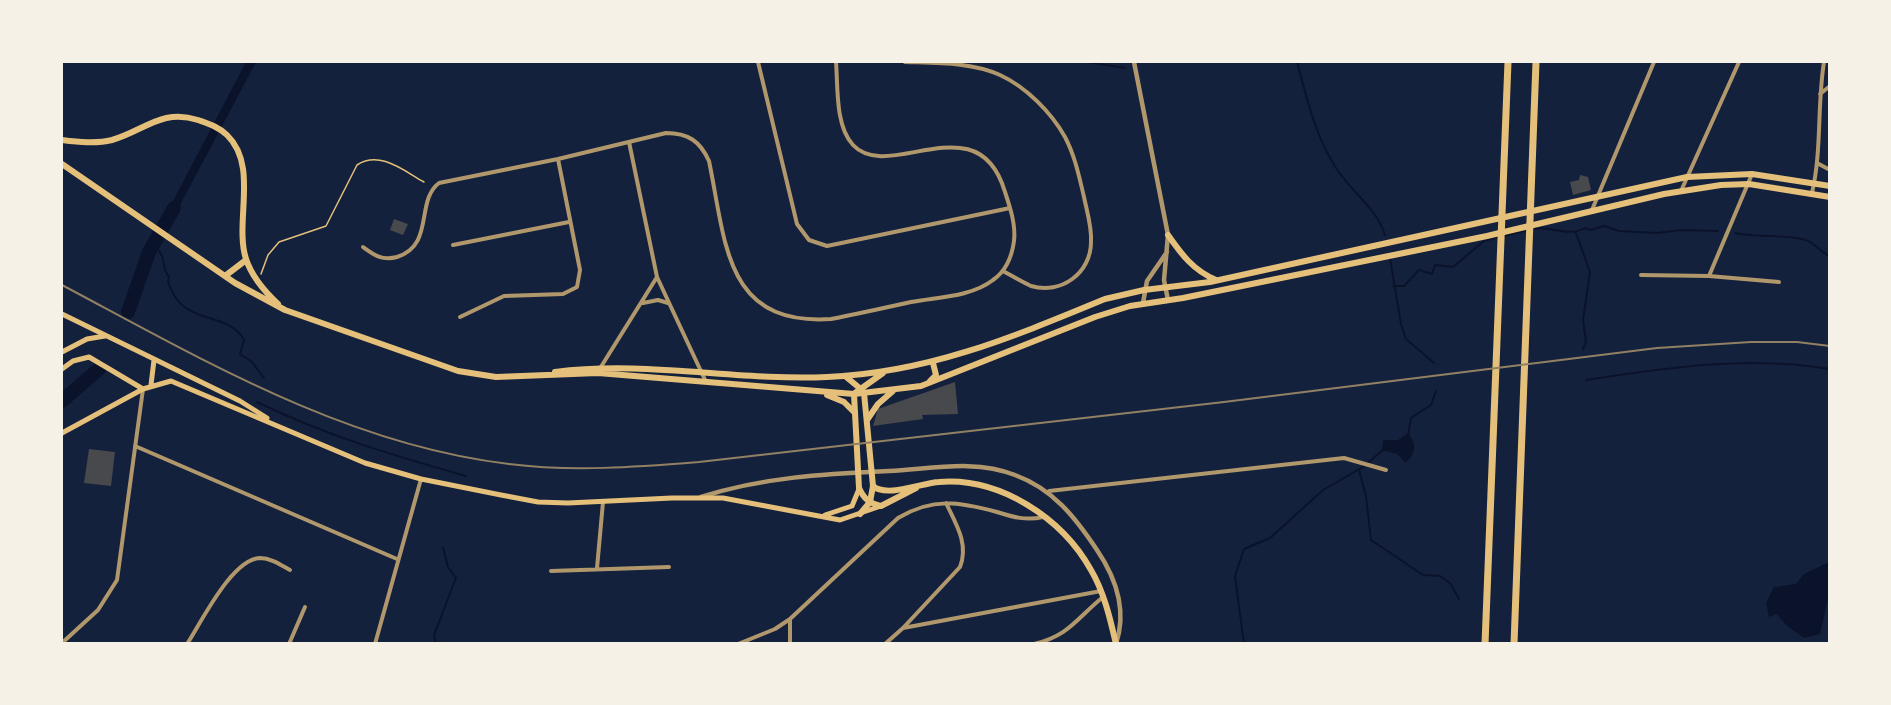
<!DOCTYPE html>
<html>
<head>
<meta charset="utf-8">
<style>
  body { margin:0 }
  #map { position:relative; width:1891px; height:705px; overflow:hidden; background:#14213d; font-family:"PT Sans",sans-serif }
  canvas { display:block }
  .frame { position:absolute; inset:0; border:63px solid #f6f1e7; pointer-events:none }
</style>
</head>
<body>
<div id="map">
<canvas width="1891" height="705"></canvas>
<div class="frame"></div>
</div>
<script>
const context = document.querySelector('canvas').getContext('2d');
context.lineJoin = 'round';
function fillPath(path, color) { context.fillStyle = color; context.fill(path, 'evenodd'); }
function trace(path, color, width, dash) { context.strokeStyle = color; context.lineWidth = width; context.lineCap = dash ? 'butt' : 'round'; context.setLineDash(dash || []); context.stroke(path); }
const water = new Path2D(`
  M 246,62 L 256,62 L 170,224 L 163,220 Z
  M 1408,433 C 1417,445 1416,452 1406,463 L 1397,454 L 1382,450 L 1383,440 L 1398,440 Z
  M 1829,562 L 1829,594 L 1820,634 L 1804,638 L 1787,626 L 1777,614 L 1769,617 L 1766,603 L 1774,587 L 1796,584 L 1804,574 Z`);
const stream = new Path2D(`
  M 1087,62 L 1125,68
  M 1297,62 C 1307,99 1316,139 1338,171 C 1353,193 1377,209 1385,235
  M 1533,229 C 1551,225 1567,238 1585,228 L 1590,230 L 1604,226 L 1619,231 L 1656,233 L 1682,230 L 1718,231
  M 1576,233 L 1590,272 L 1583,320 L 1586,342 L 1583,349
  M 1735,233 C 1756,238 1796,234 1810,242 C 1817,246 1822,253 1830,256
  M 1504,236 L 1527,230
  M 155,242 C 156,249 160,251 162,256 C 165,264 163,270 169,277 C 167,283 169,284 171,289 C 185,325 230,312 244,340 L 240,354 L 251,361 L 264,378
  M 1390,258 L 1401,324 L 1406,339 L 1434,363
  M 1393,286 L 1404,286 L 1419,270 L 1432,274 L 1435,265 L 1453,267 L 1484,241 L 1498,237
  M 1586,380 C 1666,368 1749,355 1830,369
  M 257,402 C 327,436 392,455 466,476
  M 1408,435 L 1411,418 L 1431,405 L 1436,391
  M 1359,470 L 1366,496 L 1371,540 L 1423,575 L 1440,576 L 1450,583 L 1459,599
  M 436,644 L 434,635 L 456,578 L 448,567 L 443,548
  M 1244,644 L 1235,576 L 1244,549 L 1270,538 L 1323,490 L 1363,467 L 1384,449`);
const river = new Path2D(`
  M 128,312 L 149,252 L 174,208
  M 62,401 L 100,368`);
const building = new Path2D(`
  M 1580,175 L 1588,177 L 1591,190 L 1573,195 L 1570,182 L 1579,180 Z
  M 394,219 L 408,224 L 403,235 L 390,230 Z
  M 955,382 L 958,414 L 922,415 L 923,419 L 873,426 L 878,409 Z
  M 89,449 L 115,452 L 111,486 L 84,483 Z`);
const path = new Path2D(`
  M 261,274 L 268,255 L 279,242 L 326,226 L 357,165 C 380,150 404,171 424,182`);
const minor = new Path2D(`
  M 758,62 L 797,224 L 809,240 L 827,246 L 1010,208
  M 905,62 C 935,63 972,62 1000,75 C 1026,87 1051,112 1065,137 C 1075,156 1079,176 1084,197 C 1087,212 1092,227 1091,242 C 1091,273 1061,295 1031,286 C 1022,282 1012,276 1003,271
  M 1820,94 L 1830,86
  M 629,142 L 657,277 L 706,382
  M 1817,163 L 1830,170
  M 1681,191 L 1739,62
  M 1812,193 C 1822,150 1817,105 1824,62
  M 1592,210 L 1654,62
  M 453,245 L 569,222
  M 363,247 C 374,255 382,261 397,257 C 435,245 415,201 439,183 L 558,159 L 666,133 C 688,133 700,141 709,161 C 726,242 724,326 831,319 C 857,314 884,308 911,302 C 938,297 971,297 993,280 C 1006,271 1012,256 1014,241 C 1016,225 1010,207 1005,192 C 978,101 889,184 853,145 C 835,126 838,86 836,62
  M 1641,275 L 1709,276 L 1779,282
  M 1709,276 L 1752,174
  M 643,303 L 658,300 L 668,303
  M 460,317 L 504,296 L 563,294 L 577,287 L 580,270 L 558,159
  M 599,370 L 657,277
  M 135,446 L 397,559
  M 1049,491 L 1344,458 L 1386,470
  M 597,568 L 603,502
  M 551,571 L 669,567
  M 790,619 L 790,644
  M 903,628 L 960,567 C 969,544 956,524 946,503
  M 62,643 L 98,610 L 117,580 L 143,389
  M 187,644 C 202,621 232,559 260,558 C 271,558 281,565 290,570
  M 289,644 L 305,607
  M 375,644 L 421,479
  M 738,644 L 775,629 L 790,619 L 898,518 C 933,497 959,502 997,512 C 1013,517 1026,521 1043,517
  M 885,644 L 903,628 L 1101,591
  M 1034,644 C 1069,636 1077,618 1103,597`);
const tertiary = new Path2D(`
  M 1134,62 L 1168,235 L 1164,280 L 1168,300
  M 1143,303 L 1147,281 L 1167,252
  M 701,497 C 763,477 824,474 889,471 C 931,469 975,459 1015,475 C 1053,489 1075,517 1097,550 C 1116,578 1127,611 1116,644`);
const secondary = new Path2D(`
  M 62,314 L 240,401 L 267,418
  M 62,352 L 87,339 L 105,336
  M 62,369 L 73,361 L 89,357 L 143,389
  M 151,385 L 154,360
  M 62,433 L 143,389 L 171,381 L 365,463 L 421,479 L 501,495 L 538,502 L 568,503 L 672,498 L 723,498 L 840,520 L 881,506
  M 825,515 L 852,506 L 859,489`);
const primary = new Path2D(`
  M 854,394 L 859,488 C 864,499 869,503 881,506 L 916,488
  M 873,486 C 886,498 922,483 939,482 C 1000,477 1062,518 1091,570 C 1104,592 1110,618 1116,644
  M 860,514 L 870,502 L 873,486 L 864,393`);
const trunk = new Path2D(`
  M 62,140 C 78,142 96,144 112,140 C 144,131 162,108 198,120 C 209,124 219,127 227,135 C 259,166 234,222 246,259 C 252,277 264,291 278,304
  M 62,164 L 235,283 L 285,310 L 458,371 L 496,377 L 598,373 L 854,394 L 921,386 L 1095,317 L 1130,306 L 1183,298 L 1487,236 L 1664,194 L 1721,185 L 1749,184 L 1830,197
  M 1168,235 C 1182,255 1193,270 1216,280
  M 225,276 L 246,260
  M 555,372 C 645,360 737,381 827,377 C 928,373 1013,337 1105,299 L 1144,290 L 1210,282 L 1687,177 L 1752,174 L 1830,186
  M 845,376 L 862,390
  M 930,381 L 936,375 L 933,363
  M 855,393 L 883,373
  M 827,395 L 844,402 L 855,413
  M 867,420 L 878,404 L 893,391`);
const motorway = new Path2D(`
  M 1485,644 L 1508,62
  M 1514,644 L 1536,62`);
const rail = new Path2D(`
  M 62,285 C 203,360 347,445 509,464 C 572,472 637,467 699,462 L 1224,402 L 1657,348 L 1751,342 L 1797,342 L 1830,346`);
fillPath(water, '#0b132b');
trace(stream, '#0b132b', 2);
trace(river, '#0b132b', 14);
fillPath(building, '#48494c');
trace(path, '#e5c07b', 1.5);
trace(minor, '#b1986c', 4);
trace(tertiary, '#b1986c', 4.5);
trace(secondary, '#e5c07b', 5);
trace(primary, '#e5c07b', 6);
trace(trunk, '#e5c07b', 6);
trace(motorway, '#e5c07b', 7);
trace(rail, '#918062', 2);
</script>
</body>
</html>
